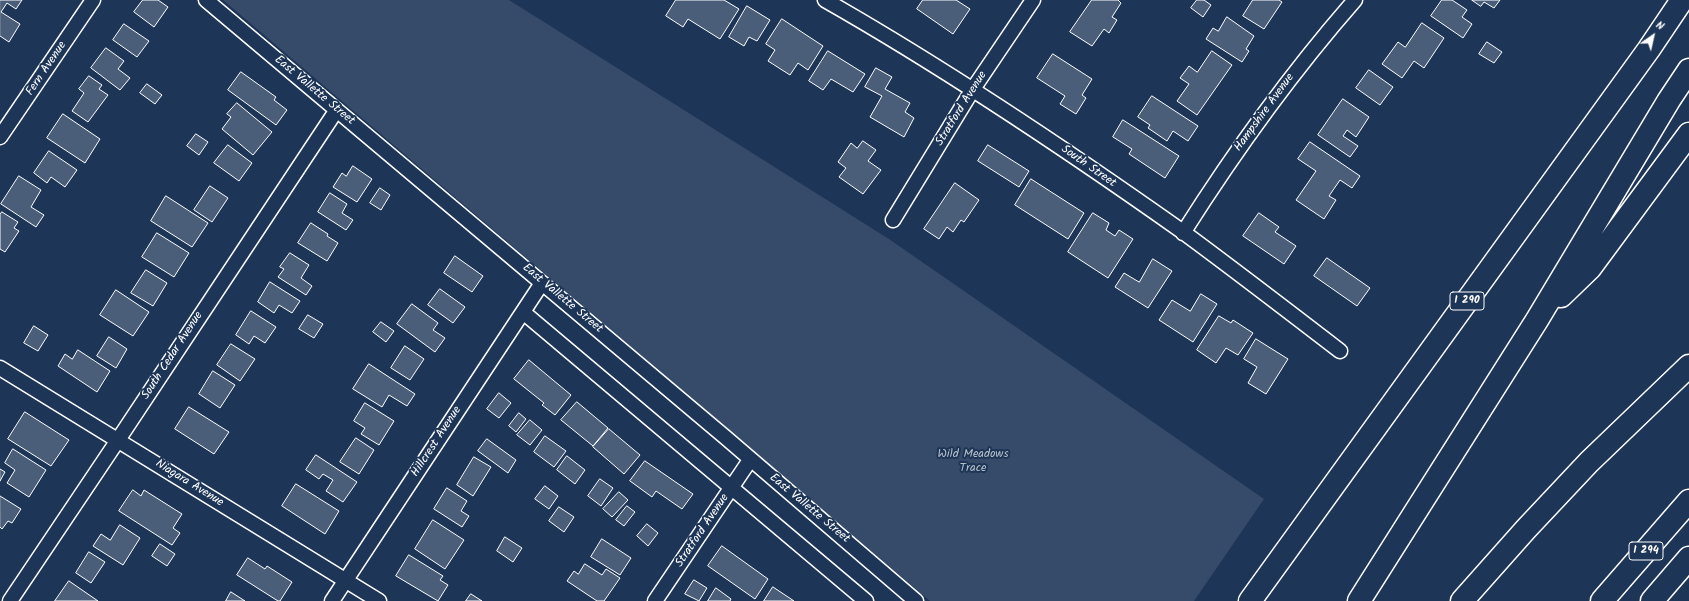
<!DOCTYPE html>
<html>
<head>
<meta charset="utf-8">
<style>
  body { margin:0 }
  #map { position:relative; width:1689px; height:601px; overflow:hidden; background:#1d3557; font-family:Kalam,sans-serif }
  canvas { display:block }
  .north { position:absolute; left:1633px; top:16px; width:40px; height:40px; -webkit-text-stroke:3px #1d3557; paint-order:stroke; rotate:34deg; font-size:11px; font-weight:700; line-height:16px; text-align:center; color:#fff }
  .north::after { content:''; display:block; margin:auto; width:14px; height:18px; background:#fff; clip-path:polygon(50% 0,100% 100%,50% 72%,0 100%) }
</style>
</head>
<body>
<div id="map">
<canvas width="1689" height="601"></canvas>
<div class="north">N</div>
</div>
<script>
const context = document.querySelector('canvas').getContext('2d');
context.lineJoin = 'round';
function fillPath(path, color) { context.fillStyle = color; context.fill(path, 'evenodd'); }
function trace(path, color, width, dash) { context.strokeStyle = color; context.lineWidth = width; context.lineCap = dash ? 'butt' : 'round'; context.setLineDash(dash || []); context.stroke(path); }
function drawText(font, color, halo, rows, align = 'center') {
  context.font = font + ' Kalam,sans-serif'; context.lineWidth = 4; context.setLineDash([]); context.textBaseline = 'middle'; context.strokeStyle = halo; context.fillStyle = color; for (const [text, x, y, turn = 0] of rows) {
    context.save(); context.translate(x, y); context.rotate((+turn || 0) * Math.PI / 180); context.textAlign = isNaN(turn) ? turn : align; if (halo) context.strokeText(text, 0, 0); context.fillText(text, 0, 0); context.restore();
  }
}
const green = new Path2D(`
  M 223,0 L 509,0 L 889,239 L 1264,499 L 1194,601 L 930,601 Z`);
const building = new Path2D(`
  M 0,0 L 22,0 L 16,9 L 7,3 L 1,12 L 20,24 L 9,42 L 0,36 Z
  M 143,0 L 158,0 L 168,7 L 154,27 L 134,12 Z
  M 676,0 L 724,0 L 739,9 L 720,39 L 688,19 L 683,27 L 666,16 Z
  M 923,0 L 956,0 L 970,9 L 953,34 L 917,9 Z
  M 1092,0 L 1118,0 L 1121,3 L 1112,17 L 1117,20 L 1109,33 L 1104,29 L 1092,46 L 1070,32 Z
  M 1197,0 L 1204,0 L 1211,5 L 1203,17 L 1191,8 Z
  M 1253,0 L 1279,0 L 1282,2 L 1264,29 L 1243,16 Z
  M 1442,0 L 1452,0 L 1467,10 L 1462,17 L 1472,24 L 1463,38 L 1431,16 Z
  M 1472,0 L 1500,0 L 1494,8 L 1484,2 L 1481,6 Z
  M 747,6 L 770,20 L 757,41 L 749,37 L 744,46 L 729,37 Z
  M 1227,17 L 1254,36 L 1246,49 L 1249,51 L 1242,62 L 1206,39 L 1213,28 L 1218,31 Z
  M 782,19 L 823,46 L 808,70 L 798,63 L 790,75 L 768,61 L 775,50 L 766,44 Z
  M 1422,23 L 1444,38 L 1424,68 L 1414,61 L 1402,78 L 1382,64 L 1398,42 L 1405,47 Z
  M 124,24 L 149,41 L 137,57 L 113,40 Z
  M 1487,42 L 1502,52 L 1494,63 L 1479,54 Z
  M 106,48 L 124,61 L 118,69 L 130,78 L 120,90 L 91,68 Z
  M 828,51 L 865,74 L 853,92 L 831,79 L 823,90 L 809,81 Z
  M 1212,51 L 1232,65 L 1197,115 L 1177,101 L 1189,84 L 1180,78 L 1189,66 L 1197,72 Z
  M 1053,54 L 1092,79 L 1082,95 L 1086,98 L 1076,114 L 1060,104 L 1065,96 L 1037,78 Z
  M 876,68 L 892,77 L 885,89 L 910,103 L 905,112 L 914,118 L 904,137 L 870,117 L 882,96 L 865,87 Z
  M 1369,70 L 1393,87 L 1380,105 L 1356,88 Z
  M 241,72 L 276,97 L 274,100 L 287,110 L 276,125 L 228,90 Z
  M 89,76 L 102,85 L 99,89 L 108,95 L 88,122 L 72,111 L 84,93 L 79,89 Z
  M 147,84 L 162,95 L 155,104 L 140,93 Z
  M 1152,96 L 1198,126 L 1188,141 L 1173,131 L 1167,141 L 1148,128 L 1150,125 L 1138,117 Z
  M 1343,99 L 1369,117 L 1356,137 L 1347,130 L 1343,136 L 1358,146 L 1350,157 L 1318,135 Z
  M 237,103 L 272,132 L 253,155 L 222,129 L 231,117 L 227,114 Z
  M 63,114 L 100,139 L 85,163 L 47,138 Z
  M 1123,120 L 1179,156 L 1165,178 L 1129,154 L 1132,149 L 1113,137 Z
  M 196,134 L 208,142 L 199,155 L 187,146 Z
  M 863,141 L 876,150 L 868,161 L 881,170 L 863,194 L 839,177 L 846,168 L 838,162 L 851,143 L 857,148 Z
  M 1310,142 L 1360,176 L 1352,188 L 1340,180 L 1329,196 L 1336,200 L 1324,219 L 1296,200 L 1316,171 L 1298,159 Z
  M 228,145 L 252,163 L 239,181 L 214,163 Z
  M 988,145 L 1029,171 L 1019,187 L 978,161 Z
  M 49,151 L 77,170 L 65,187 L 51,177 L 47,183 L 34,173 Z
  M 353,166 L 372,179 L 357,202 L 333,187 L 342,173 L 346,176 Z
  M 19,176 L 41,190 L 31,207 L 44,215 L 36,227 L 1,204 Z
  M 1031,179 L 1084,213 L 1068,239 L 1015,205 Z
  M 955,183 L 979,200 L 964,222 L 961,220 L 953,232 L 947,227 L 939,239 L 924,229 Z
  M 210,186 L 228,198 L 212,222 L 194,210 Z
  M 380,188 L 390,195 L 381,210 L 370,203 Z
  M 330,193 L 347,204 L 342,213 L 353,220 L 346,230 L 318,212 Z
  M 166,196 L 208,223 L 192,247 L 151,221 Z
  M 2,212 L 18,222 L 14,228 L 19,231 L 5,252 L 0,249 L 0,215 Z
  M 1093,213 L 1109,223 L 1106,230 L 1115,236 L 1119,230 L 1133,239 L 1108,278 L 1068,252 Z
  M 1259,213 L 1279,227 L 1275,232 L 1296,246 L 1284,264 L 1243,236 Z
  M 311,223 L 328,234 L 327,236 L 338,243 L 327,261 L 298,243 Z
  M 157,233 L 189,253 L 174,277 L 142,257 Z
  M 290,253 L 309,265 L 301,278 L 312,286 L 306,295 L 278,277 L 284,269 L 280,267 Z
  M 455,256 L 483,276 L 472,292 L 444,273 Z
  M 1327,258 L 1370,288 L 1357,306 L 1314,276 Z
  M 1153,259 L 1172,271 L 1148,308 L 1115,287 L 1124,273 L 1139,282 Z
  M 146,270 L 167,283 L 153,306 L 131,293 Z
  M 270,282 L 300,301 L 292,313 L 279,305 L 274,313 L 258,302 Z
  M 440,289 L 465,307 L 453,323 L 428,305 Z
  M 116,290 L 149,312 L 133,336 L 100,315 Z
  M 1201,294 L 1217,304 L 1193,342 L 1159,320 L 1172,300 L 1190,311 Z
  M 412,304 L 438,323 L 433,330 L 445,338 L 435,352 L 397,324 Z
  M 251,311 L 276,327 L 265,343 L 254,336 L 249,344 L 236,335 Z
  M 308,315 L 323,324 L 314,338 L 299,329 Z
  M 1219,316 L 1231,323 L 1233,320 L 1253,333 L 1238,355 L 1226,348 L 1216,363 L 1197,350 Z
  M 381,322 L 394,331 L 386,342 L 373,332 Z
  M 34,326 L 48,335 L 38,351 L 24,343 Z
  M 109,337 L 127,349 L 116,368 L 97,356 Z
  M 1256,339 L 1288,359 L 1266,394 L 1248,383 L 1257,367 L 1244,359 Z
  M 231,344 L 255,359 L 240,381 L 217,365 Z
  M 405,346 L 424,359 L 410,380 L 391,368 Z
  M 78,350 L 110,371 L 97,392 L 58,366 L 65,354 L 72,359 Z
  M 529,360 L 571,395 L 555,415 L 542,405 L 544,403 L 514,379 Z
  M 369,364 L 415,394 L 407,406 L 389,395 L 382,407 L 353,389 Z
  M 213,371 L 235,385 L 220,408 L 199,394 Z
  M 499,393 L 511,403 L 499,418 L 487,409 Z
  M 577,402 L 608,428 L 593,446 L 561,420 Z
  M 365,403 L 394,421 L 379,445 L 361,434 L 365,428 L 354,421 Z
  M 189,407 L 229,432 L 214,454 L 175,429 Z
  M 25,412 L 69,440 L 51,466 L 8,439 Z
  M 519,413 L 526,419 L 516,432 L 509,426 Z
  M 530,420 L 542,430 L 530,445 L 517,435 Z
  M 609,429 L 640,455 L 624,474 L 593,447 Z
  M 545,436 L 566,451 L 554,467 L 534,452 Z
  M 356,438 L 374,450 L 359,474 L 340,462 Z
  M 487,439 L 516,460 L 508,473 L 478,451 Z
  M 13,449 L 46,470 L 29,497 L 7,483 L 15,470 L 5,463 Z
  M 316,455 L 357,482 L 343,502 L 326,491 L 333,480 L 323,474 L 319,479 L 306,470 Z
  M 567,456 L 585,470 L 575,484 L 557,470 Z
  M 474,457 L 491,467 L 473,496 L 457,485 Z
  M 645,461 L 693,494 L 682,509 L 656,491 L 652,497 L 630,481 Z
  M 0,469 L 5,472 L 0,481 Z
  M 600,479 L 613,488 L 601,506 L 588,496 Z
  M 296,484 L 339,511 L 325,534 L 282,506 Z
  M 545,486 L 558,496 L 549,509 L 535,499 Z
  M 447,488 L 467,501 L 461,511 L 469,516 L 462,527 L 434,509 Z
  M 133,490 L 141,496 L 144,490 L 182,514 L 173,528 L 180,533 L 172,545 L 119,511 Z
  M 619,492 L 628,500 L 612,517 L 603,509 Z
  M 0,496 L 21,509 L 12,523 L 8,521 L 2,529 L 0,527 Z
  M 627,506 L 635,512 L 624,526 L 616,520 Z
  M 559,507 L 574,517 L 564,532 L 549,521 Z
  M 433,520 L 464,540 L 445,569 L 415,549 Z
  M 647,524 L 658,533 L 648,546 L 637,536 Z
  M 120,525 L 140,538 L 123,565 L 93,546 L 101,534 L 110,540 Z
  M 505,537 L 522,548 L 513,562 L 497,551 Z
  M 602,539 L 631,558 L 620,575 L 591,557 Z
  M 160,544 L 175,554 L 167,566 L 152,556 Z
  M 722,546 L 768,579 L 755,599 L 708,566 Z
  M 89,552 L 105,562 L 91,583 L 76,573 Z
  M 409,555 L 443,576 L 440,580 L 448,585 L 438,601 L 396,576 Z
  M 248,558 L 265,569 L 267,566 L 292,582 L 280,601 L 278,601 L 237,575 Z
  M 585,564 L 602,575 L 606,569 L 620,578 L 604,601 L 597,601 L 567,581 L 574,571 L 578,574 Z
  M 694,580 L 707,588 L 699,601 L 685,594 Z
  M 69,581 L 98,601 L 55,601 Z
  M 773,587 L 794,601 L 764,601 Z
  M 716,588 L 731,599 L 730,601 L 708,601 Z
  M 231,592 L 245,601 L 226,601 Z
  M 471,594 L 482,601 L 466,601 Z`);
const street = new Path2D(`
  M 206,0 L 725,437 L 916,601
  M 825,0 C 948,70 1067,150 1183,232 C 1236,271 1288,311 1340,351
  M 0,137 L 93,0
  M 893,220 L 973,89 L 1033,0
  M 1183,233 C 1235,151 1291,73 1355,0
  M 523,312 L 866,601
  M 0,368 L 379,601
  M 10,601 L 118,440 L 336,111
  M 332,601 L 542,283
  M 655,601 L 750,460`);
const highway = new Path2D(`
  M 1561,296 L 1590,268 L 1689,134
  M 1250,601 L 1649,49 L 1682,0
  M 1359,601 L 1537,320 L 1669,100 L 1689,70
  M 1462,601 L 1526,529 L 1589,462 L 1689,366
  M 1602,601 L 1689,501
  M 1652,601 L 1689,558`);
const shields = [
  [1467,301,34],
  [1646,551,34]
];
const shieldNames = [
  ["I 290",1467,301],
  ["I 294",1646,551]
];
const streetNames = [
  ["Fern Avenue",47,69,-56],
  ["East Vallette Street",314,91,40],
  ["Stratford Avenue",962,109,-58],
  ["Hampshire Avenue",1265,113,-54],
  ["South Street",1088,167,35],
  ["East Vallette Street",562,299,40],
  ["South Cedar Avenue",173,356,-57],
  ["Hillcrest Avenue",437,442,-57],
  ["Niagara Avenue",189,484,32],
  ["East Vallette Street",809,509,40],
  ["Stratford Avenue",703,531,-56]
];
const parkNames = [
  ["Wild Meadows",973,455],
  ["Trace",973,469]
];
fillPath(green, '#364b69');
fillPath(building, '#4a5d79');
trace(building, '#fff', 1);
trace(street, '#fff', 17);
trace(highway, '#fff', 25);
trace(street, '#1d3557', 14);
trace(highway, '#1d3557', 22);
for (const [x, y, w] of shields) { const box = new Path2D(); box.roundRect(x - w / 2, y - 9, w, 18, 3); context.fillStyle = '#1d3557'; context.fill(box); trace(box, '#fff', 1); }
drawText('bold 11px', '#fff', null, shieldNames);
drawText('12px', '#fff', '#1d3557', streetNames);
drawText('12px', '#b9c0ca', '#1d3557', parkNames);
</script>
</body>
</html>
